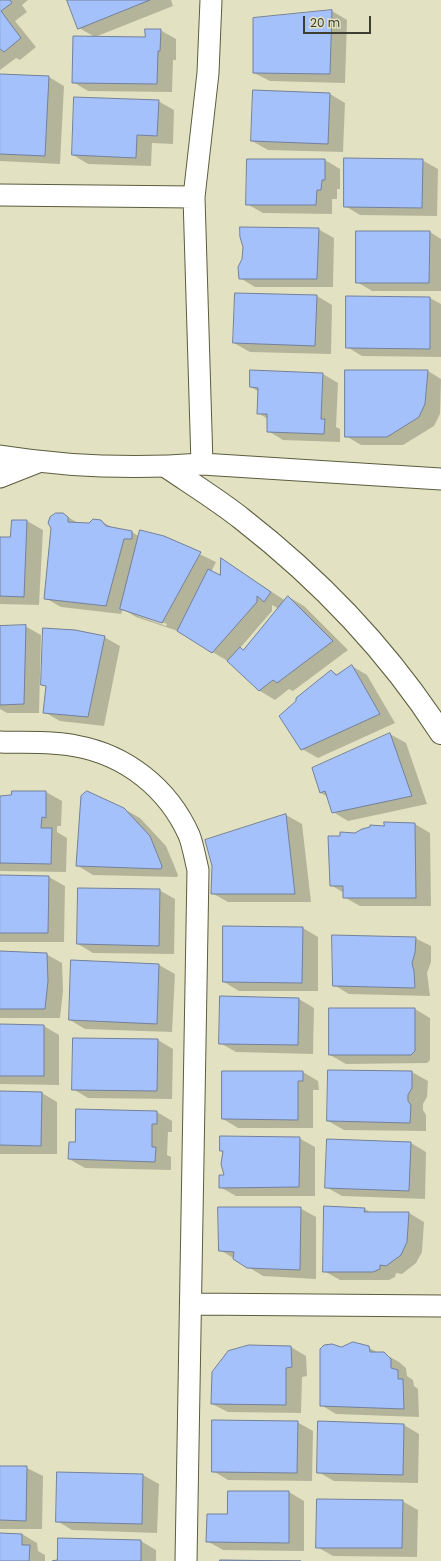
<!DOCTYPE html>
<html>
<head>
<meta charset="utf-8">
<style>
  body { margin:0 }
  #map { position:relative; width:441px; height:1561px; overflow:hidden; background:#e2e2c2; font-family:Poppins,sans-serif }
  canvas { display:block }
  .scale { position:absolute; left:303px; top:16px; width:68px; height:18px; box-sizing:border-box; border:2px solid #3e3d31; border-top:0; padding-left:5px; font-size:12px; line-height:14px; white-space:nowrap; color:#3e3d31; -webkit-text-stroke:3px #e2e2c2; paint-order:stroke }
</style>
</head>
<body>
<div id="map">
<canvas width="441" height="1561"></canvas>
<div class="scale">20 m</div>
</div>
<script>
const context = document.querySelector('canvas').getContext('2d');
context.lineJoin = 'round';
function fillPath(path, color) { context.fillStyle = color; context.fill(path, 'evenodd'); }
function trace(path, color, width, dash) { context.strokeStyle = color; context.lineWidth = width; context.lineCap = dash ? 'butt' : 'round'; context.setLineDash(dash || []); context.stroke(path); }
const shadow = new Path2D(`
  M 0,0 L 28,0 L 22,5 L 27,12 L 15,21 L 36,47 L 20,60 L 16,58 L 0,70 Z
  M 68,0 L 171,0 L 173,6 L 95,37 L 79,28 Z
  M 332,11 L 347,20 L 345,83 L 270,81 L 254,73 Z
  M 160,30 L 176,39 L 176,60 L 173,60 L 172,92 L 88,91 L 73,82 Z
  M 0,75 L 49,77 L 64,86 L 60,164 L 0,161 Z
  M 330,94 L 345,103 L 343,152 L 268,150 L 252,141 Z
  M 158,101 L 174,110 L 173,144 L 152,143 L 151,166 L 88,164 L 73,155 Z
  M 325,160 L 340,169 L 340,189 L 337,189 L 337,199 L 332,199 L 332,214 L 263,213 L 247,204 Z
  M 422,160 L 438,169 L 437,216 L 360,215 L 345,206 Z
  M 318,229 L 334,238 L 333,287 L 255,287 L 240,278 Z
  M 430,232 L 441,239 L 441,291 L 372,291 L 357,282 Z
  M 317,296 L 332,305 L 331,354 L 250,352 L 234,343 Z
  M 430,298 L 441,304 L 441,357 L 362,356 L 347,347 Z
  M 428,371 L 441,379 L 440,414 L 434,426 L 403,445 L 361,445 L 346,436 Z
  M 323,374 L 338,383 L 336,427 L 340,429 L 340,442 L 283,440 L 268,431 L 268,419 L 258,413 L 259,392 L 251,387 Z
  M 63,514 L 78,523 L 89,524 L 101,521 L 115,529 L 132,532 L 140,537 L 164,537 L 216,562 L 211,572 L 220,577 L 222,560 L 286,601 L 289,597 L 304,606 L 348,650 L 293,691 L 289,689 L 275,700 L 260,691 L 229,662 L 178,631 L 136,617 L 123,609 L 121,614 L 61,607 L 45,598 ZM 272,605 L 279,609 L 244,650 L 240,648 L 272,611 ZM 136,613 L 167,624 L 166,626 L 136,615 Z
  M 13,521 L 27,521 L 43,530 L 39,605 L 0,604 L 0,538 L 11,538 Z
  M 25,626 L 41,635 L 39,713 L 7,713 L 0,709 L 0,627 Z
  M 104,637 L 120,646 L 104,726 L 60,721 L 44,712 L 47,687 L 41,684 Z
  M 352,666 L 367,675 L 395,723 L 318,758 L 302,749 L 332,671 L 338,675 Z
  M 390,734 L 406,743 L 427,804 L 348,821 L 333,812 L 328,797 L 321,793 L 314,769 Z
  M 12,792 L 46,792 L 62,801 L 61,826 L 57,826 L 57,832 L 67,838 L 66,872 L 0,871 L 0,797 L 12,796 Z
  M 124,809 L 140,818 L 166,846 L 178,875 L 177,877 L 93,875 L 78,866 Z
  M 286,815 L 302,824 L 311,902 L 228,902 L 212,893 L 213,866 L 206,841 Z
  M 415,824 L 430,833 L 431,906 L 360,906 L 344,897 L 344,893 L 331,885 L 341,837 L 384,827 Z
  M 0,876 L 49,877 L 65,886 L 64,942 L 0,942 Z
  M 159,890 L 175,899 L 174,954 L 93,953 L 78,944 Z
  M 303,928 L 318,937 L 318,991 L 239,991 L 224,982 Z
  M 415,938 L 431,946 L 431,962 L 427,973 L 430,996 L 349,994 L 334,985 Z
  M 0,952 L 46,954 L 62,963 L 63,991 L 60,1018 L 0,1018 Z
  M 72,961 L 159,965 L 175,974 L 172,1032 L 85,1029 L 70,1020 Z
  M 299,999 L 314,1008 L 313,1054 L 236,1052 L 220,1043 Z
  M 415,1009 L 430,1018 L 430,1060 L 427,1063 L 346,1064 L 330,1055 Z
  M 0,1025 L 44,1026 L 59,1035 L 59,1085 L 0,1084 Z
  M 158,1040 L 173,1049 L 172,1099 L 88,1098 L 73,1089 Z
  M 329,1071 L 412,1072 L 428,1081 L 427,1097 L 423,1104 L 423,1110 L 426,1115 L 426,1131 L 344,1130 L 328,1121 Z
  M 303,1072 L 318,1081 L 319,1090 L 313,1090 L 313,1128 L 238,1128 L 223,1119 Z
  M 0,1092 L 42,1093 L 57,1102 L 57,1154 L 0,1154 Z
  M 157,1112 L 172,1121 L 172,1132 L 168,1132 L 167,1155 L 171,1157 L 171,1170 L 85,1168 L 69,1159 L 76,1143 Z
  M 299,1138 L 315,1147 L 315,1196 L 236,1196 L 220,1187 L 225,1176 L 224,1152 L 221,1150 Z
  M 411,1143 L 426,1152 L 425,1199 L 342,1196 L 326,1187 Z
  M 325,1207 L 365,1209 L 372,1213 L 409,1213 L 424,1222 L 422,1252 L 416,1263 L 402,1274 L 396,1273 L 395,1277 L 389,1280 L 340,1280 L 324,1271 Z
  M 300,1208 L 316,1217 L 316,1279 L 263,1276 L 220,1250 Z
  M 353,1343 L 361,1344 L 379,1353 L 383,1353 L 399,1362 L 406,1368 L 407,1376 L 413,1380 L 414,1386 L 418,1389 L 419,1417 L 336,1414 L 321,1405 L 341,1348 Z
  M 291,1347 L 306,1356 L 307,1376 L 302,1377 L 301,1413 L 228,1412 L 212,1404 Z
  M 297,1422 L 313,1431 L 312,1481 L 228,1480 L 213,1471 Z
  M 404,1425 L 419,1434 L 418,1483 L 334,1481 L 318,1472 Z
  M 0,1467 L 27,1468 L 43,1476 L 42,1529 L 0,1529 Z
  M 58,1473 L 143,1475 L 159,1484 L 157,1533 L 72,1530 L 57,1521 Z
  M 289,1492 L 304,1501 L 304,1551 L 223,1550 L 207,1541 L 228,1515 Z
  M 402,1501 L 418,1510 L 417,1557 L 333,1556 L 317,1547 Z
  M 0,1534 L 22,1534 L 37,1543 L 38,1551 L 45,1555 L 45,1561 L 0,1561 Z
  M 141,1541 L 156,1550 L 156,1561 L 58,1561 Z`);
const building = new Path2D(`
  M 0,0 L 10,0 L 12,3 L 1,11 L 21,38 L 4,52 L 0,49 Z
  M 67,0 L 150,0 L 78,29 Z
  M 332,10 L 330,74 L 253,73 L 253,18 Z
  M 145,29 L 161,29 L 160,51 L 158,51 L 157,84 L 72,83 L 73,36 L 145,37 Z
  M 0,74 L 49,76 L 45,156 L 0,154 Z
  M 253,90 L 330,93 L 328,144 L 251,141 Z
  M 74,97 L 159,100 L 157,136 L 137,135 L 136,158 L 72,155 Z
  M 344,158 L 423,159 L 422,208 L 344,207 Z
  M 247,159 L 325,159 L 325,180 L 322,180 L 321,190 L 317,190 L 316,205 L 246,205 Z
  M 240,227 L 319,228 L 317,279 L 239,279 L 238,267 L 242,259 L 243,247 L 240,237 Z
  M 356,231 L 430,231 L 429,283 L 356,283 Z
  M 235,293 L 317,295 L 315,346 L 233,343 Z
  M 346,296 L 430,297 L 430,349 L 346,348 Z
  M 250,370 L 323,373 L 321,419 L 325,419 L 324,434 L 267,432 L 267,414 L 257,414 L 258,388 L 250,387 Z
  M 345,370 L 428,370 L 425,404 L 419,417 L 387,437 L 345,437 Z
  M 56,513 L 63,513 L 68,517 L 68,522 L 89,523 L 93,519 L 101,520 L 106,526 L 132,531 L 132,539 L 124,539 L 106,606 L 44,599 L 51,528 L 48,523 L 50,517 Z
  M 12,520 L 27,520 L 24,597 L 0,596 L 0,537 L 10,537 Z
  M 140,530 L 164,536 L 201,552 L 162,623 L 120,609 Z
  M 221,558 L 271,592 L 264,602 L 257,596 L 257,602 L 212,653 L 177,631 L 208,569 L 220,575 Z
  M 288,596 L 333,641 L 277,683 L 273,680 L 259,691 L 227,661 L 240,647 L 243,650 Z
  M 26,625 L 24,704 L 0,705 L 0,626 Z
  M 43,628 L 75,630 L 105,636 L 88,717 L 43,713 L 46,686 L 41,685 Z
  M 352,665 L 380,714 L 301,750 L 279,716 L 296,701 L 296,698 L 331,670 L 336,675 Z
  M 390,733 L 412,796 L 332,813 L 325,791 L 320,793 L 312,768 Z
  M 12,791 L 46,791 L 46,818 L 42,817 L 41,828 L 52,828 L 51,864 L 0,863 L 0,796 L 11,795 Z
  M 87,791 L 124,808 L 150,836 L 162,866 L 161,869 L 76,866 L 81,796 Z
  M 286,814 L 295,894 L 211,894 L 212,866 L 205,840 Z
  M 384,822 L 415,823 L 416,898 L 343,898 L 343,886 L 330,886 L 328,836 L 340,836 L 340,832 L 355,833 L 362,829 L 370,827 L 370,825 L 384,826 Z
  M 0,875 L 49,876 L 48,933 L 0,933 Z
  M 78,888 L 160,889 L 159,946 L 77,944 Z
  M 223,926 L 303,927 L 302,983 L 223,982 Z
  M 332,935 L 416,937 L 415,953 L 412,963 L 414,971 L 415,988 L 333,986 Z
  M 0,951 L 47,953 L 48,981 L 45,1009 L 0,1009 Z
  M 71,960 L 159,964 L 157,1024 L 69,1020 Z
  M 220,996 L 299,998 L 298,1045 L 219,1044 Z
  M 329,1008 L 415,1008 L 415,1051 L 411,1055 L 329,1055 Z
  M 0,1024 L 44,1025 L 44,1076 L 0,1076 Z
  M 73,1038 L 158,1039 L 157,1091 L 72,1090 Z
  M 328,1070 L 412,1071 L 412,1088 L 408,1095 L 408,1101 L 411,1105 L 410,1123 L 327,1121 Z
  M 222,1071 L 303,1071 L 303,1081 L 298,1081 L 298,1120 L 222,1119 Z
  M 0,1091 L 42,1092 L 41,1146 L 0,1145 Z
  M 76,1109 L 157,1111 L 157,1124 L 152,1124 L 152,1147 L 156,1147 L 155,1162 L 68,1159 L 69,1142 L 75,1142 Z
  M 220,1136 L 300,1137 L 299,1187 L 219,1188 L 219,1175 L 224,1175 L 221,1164 L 223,1151 L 220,1151 Z
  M 327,1139 L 411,1142 L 409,1191 L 325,1188 Z
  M 324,1206 L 365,1208 L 364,1212 L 409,1212 L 407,1242 L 401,1255 L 386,1266 L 380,1265 L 380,1269 L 373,1272 L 323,1272 Z
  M 218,1207 L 301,1207 L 300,1270 L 247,1268 L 233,1259 L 234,1252 L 219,1251 Z
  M 353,1342 L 369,1346 L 370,1352 L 384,1352 L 391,1359 L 391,1368 L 398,1370 L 398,1379 L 403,1379 L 404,1409 L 320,1406 L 320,1349 L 324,1345 L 332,1344 L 341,1347 Z
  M 249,1345 L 291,1346 L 292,1367 L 286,1368 L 286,1405 L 211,1404 L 212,1372 L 228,1351 Z
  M 212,1420 L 298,1421 L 297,1473 L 212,1472 Z
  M 318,1421 L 404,1424 L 403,1475 L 317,1473 Z
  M 0,1466 L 27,1466 L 26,1521 L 0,1520 Z
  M 57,1472 L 143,1474 L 142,1524 L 56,1522 Z
  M 228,1491 L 289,1491 L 289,1543 L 206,1542 L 207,1514 L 227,1514 Z
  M 317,1499 L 403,1500 L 402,1548 L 316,1548 Z
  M 0,1533 L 22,1534 L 22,1545 L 30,1545 L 29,1561 L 0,1561 Z
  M 58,1538 L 141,1540 L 141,1561 L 52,1561 L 57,1560 Z
  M 220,1560 L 301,1561 L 220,1561 Z`);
const minor = new Path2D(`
  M 0,195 L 194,197
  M 0,456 C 64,466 137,469 202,464 L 441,479
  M 202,464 L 194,197 L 208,73 L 211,0
  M 0,477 L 38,462
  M 0,742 C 25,743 52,741 76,746 C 126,755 168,788 189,835 C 193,845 195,858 198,870 L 186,1561
  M 191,1304 L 441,1306`);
const tertiary = new Path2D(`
  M 167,467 C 192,484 218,500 242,519 C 319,579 388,651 441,733`);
fillPath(shadow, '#0003');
fillPath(building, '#a4c1fb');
trace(building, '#72809a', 1);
trace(minor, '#5c5c3f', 23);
trace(tertiary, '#5c5c3f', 24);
trace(minor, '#fff', 21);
trace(tertiary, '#fff', 22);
</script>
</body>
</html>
